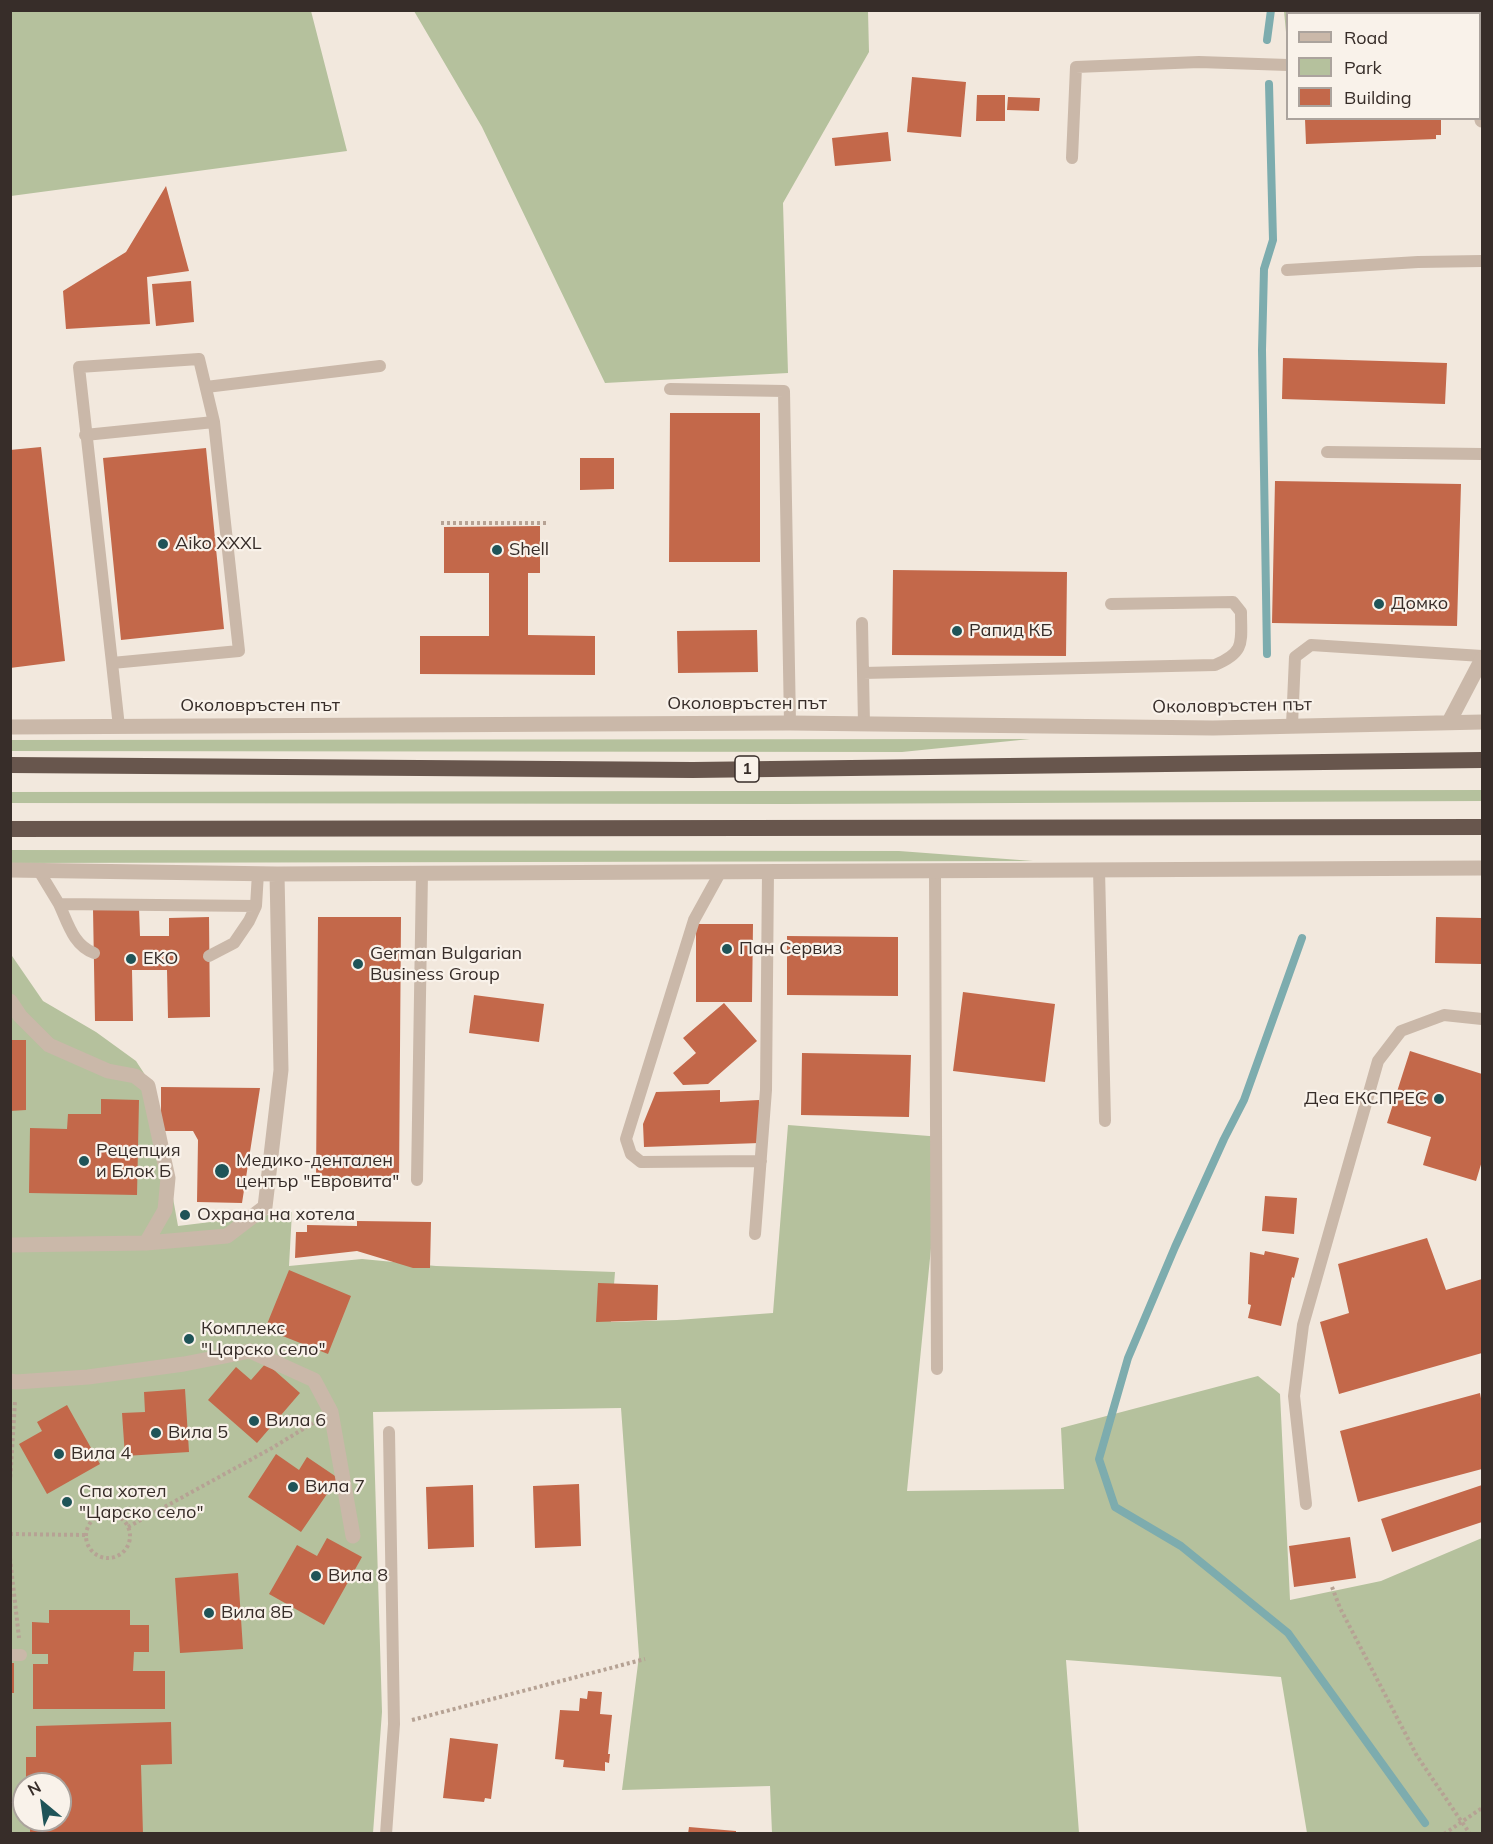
<!DOCTYPE html>
<html>
<head>
<meta charset="utf-8">
<style>
  body { margin:0 }
  #map { position:relative; width:1493px; height:1844px; overflow:hidden; background:#f2e8dd; font-family:Mulish,sans-serif }
  canvas { display:block }
  .frame { position:absolute; inset:0; border:12px solid #372d29; pointer-events:none }
  .legend { position:absolute; left:1286px; top:12px; width:195px; height:108px; box-sizing:border-box; background:#f9f2ea; border:2px solid #aba39d; margin:0; padding:8px 10px; list-style:none; font-size:18px; color:#372d29 }
  .legend li { display:flex; align-items:center; gap:12px; height:30px }
  .legend b { width:30px; border:2px solid #aba39d }
  .north { position:absolute; left:12px; top:1772px; width:60px; height:60px; box-sizing:border-box; background:#f9f2ea; border:2px solid #aba39d; border-radius:50%; rotate:331deg; font-size:16px; font-weight:700; line-height:24px; text-align:center; color:#372d29 }
  .north::after { content:''; display:block; margin:auto; width:21px; height:27px; background:#1f5458; clip-path:polygon(50% 0,100% 100%,50% 72%,0 100%) }
</style>
</head>
<body>
<div id="map">
<canvas width="1493" height="1844"></canvas>
<div class="frame"></div>
<ul class="legend">
<li><b style="height:8px;background:#cab8a9"></b>Road</li>
<li><b style="height:16px;background:#b5c19d"></b>Park</li>
<li><b style="height:16px;background:#c3684a"></b>Building</li>
</ul>
<div class="north">N</div>
</div>
<script>
const context = document.querySelector('canvas').getContext('2d');
context.lineJoin = 'round';
function fillPath(path, color) { context.fillStyle = color; context.fill(path, 'evenodd'); }
function trace(path, color, width, dash) { context.strokeStyle = color; context.lineWidth = width; context.lineCap = dash ? 'butt' : 'round'; context.setLineDash(dash || []); context.stroke(path); }
function drawText(font, color, halo, rows, align = 'center') {
  context.font = font + ' Mulish,sans-serif'; context.lineWidth = 4.5; context.setLineDash([]); context.textBaseline = 'middle'; context.strokeStyle = halo; context.fillStyle = color; for (const [text, x, y, turn = 0] of rows) {
    context.save(); context.translate(x, y); context.rotate((+turn || 0) * Math.PI / 180); context.textAlign = isNaN(turn) ? turn : align; if (halo) context.strokeText(text, 0, 0); context.fillText(text, 0, 0); context.restore();
  }
}
const green = new Path2D(`
  M 1482,10 L 1482,20 L 1480,22 L 1480,14 L 1288,14 L 1287,32 L 1286,32 L 1284,11 Z
  M 10,11 L 311,11 L 347,151 L 11,196 Z
  M 414,11 L 868,11 L 869,52 L 783,203 L 788,373 L 605,383 L 482,127 Z
  M 1030,739 L 902,752 L 10,751 L 11,740 Z
  M 1482,790 L 1482,801 L 786,804 L 10,803 L 11,792 Z
  M 10,850 L 899,851 L 1033,861 L 11,863 Z
  M 10,953 L 43,1001 L 96,1032 L 136,1061 L 153,1087 L 178,1226 L 292,1212 L 289,1266 L 362,1259 L 436,1266 L 615,1272 L 611,1322 L 677,1320 L 773,1313 L 788,1125 L 942,1137 L 907,1491 L 1064,1489 L 1061,1428 L 1258,1376 L 1280,1394 L 1290,1600 L 1381,1581 L 1482,1538 L 1482,1833 L 1307,1833 L 1281,1677 L 1066,1660 L 1079,1833 L 772,1833 L 770,1786 L 622,1790 L 639,1656 L 621,1408 L 373,1412 L 382,1712 L 373,1833 L 11,1833 ZM 24,1784 L 60,1784 L 60,1820 L 24,1820 Z`);
const stream = new Path2D(`
  M 1267,40 L 1271,10
  M 1267,654 L 1262,350 L 1264,269 L 1273,240 L 1269,84
  M 1302,938 L 1244,1100 L 1224,1139 L 1175,1247 L 1128,1358 L 1099,1459 L 1115,1507 L 1181,1546 L 1288,1633 L 1425,1823`);
const building = new Path2D(`
  M 912,77 L 966,82 L 961,137 L 907,132 Z
  M 977,95 L 1005,95 L 1005,121 L 976,121 Z
  M 1008,97 L 1040,98 L 1039,111 L 1007,110 Z
  M 1441,118 L 1441,135 L 1436,135 L 1436,139 L 1306,144 L 1305,119 Z
  M 888,132 L 891,161 L 835,166 L 832,138 Z
  M 166,186 L 189,271 L 147,277 L 150,324 L 66,329 L 63,291 L 126,252 Z
  M 191,281 L 194,322 L 156,326 L 152,284 Z
  M 1283,358 L 1447,363 L 1445,404 L 1282,399 Z
  M 670,413 L 760,413 L 760,562 L 669,562 Z
  M 41,447 L 65,661 L 10,668 L 10,450 Z
  M 206,448 L 224,629 L 121,640 L 103,458 Z
  M 580,458 L 614,458 L 614,489 L 580,490 Z
  M 1275,481 L 1461,484 L 1457,626 L 1272,623 Z
  M 540,526 L 540,573 L 528,573 L 528,635 L 595,636 L 595,675 L 420,674 L 420,636 L 489,636 L 489,573 L 444,573 L 444,527 Z
  M 893,570 L 1067,572 L 1066,656 L 892,655 Z
  M 757,630 L 758,672 L 678,673 L 677,631 Z
  M 139,908 L 140,936 L 169,936 L 169,918 L 209,917 L 210,1017 L 168,1018 L 167,970 L 132,970 L 133,1021 L 95,1021 L 93,909 Z
  M 318,917 L 401,917 L 399,1182 L 316,1182 Z
  M 1436,917 L 1482,918 L 1482,964 L 1435,963 Z
  M 696,924 L 753,924 L 752,1002 L 696,1002 Z
  M 787,936 L 898,937 L 898,996 L 787,995 Z
  M 963,992 L 1055,1004 L 1045,1082 L 953,1071 Z
  M 474,995 L 544,1004 L 539,1042 L 469,1033 Z
  M 724,1003 L 757,1041 L 708,1084 L 683,1085 L 673,1073 L 696,1053 L 683,1038 Z
  M 10,1040 L 26,1040 L 26,1110 L 10,1111 Z
  M 1410,1051 L 1482,1074 L 1482,1161 L 1476,1181 L 1423,1165 L 1431,1137 L 1387,1123 Z
  M 802,1053 L 911,1055 L 909,1117 L 801,1115 Z
  M 161,1087 L 260,1088 L 242,1203 L 197,1202 L 198,1140 L 193,1131 L 161,1131 Z
  M 720,1090 L 720,1102 L 759,1100 L 760,1143 L 644,1147 L 643,1124 L 656,1092 Z
  M 101,1099 L 139,1100 L 137,1195 L 29,1193 L 30,1128 L 67,1129 L 68,1114 L 101,1114 Z
  M 1265,1196 L 1297,1198 L 1294,1234 L 1262,1231 Z
  M 188,1209 L 191,1218 L 181,1220 L 180,1211 Z
  M 357,1221 L 431,1222 L 430,1268 L 413,1268 L 357,1251 L 295,1258 L 296,1232 L 307,1232 L 307,1225 L 357,1226 Z
  M 1427,1238 L 1446,1290 L 1482,1279 L 1482,1353 L 1339,1394 L 1320,1322 L 1349,1313 L 1338,1264 Z
  M 1265,1251 L 1299,1258 L 1294,1278 L 1292,1277 L 1281,1326 L 1248,1318 L 1251,1305 L 1248,1304 L 1250,1252 L 1264,1255 Z
  M 289,1270 L 351,1296 L 328,1354 L 265,1329 Z
  M 598,1283 L 658,1285 L 657,1320 L 596,1322 Z
  M 266,1363 L 300,1393 L 257,1443 L 208,1400 L 236,1367 L 251,1380 Z
  M 185,1389 L 189,1452 L 125,1456 L 122,1413 L 145,1412 L 144,1392 Z
  M 1480,1393 L 1482,1404 L 1482,1469 L 1358,1502 L 1340,1431 Z
  M 67,1405 L 100,1464 L 47,1494 L 19,1444 L 42,1431 L 37,1422 Z
  M 276,1454 L 299,1470 L 307,1457 L 338,1478 L 301,1532 L 248,1497 Z
  M 579,1484 L 581,1546 L 535,1548 L 533,1486 Z
  M 473,1485 L 474,1547 L 428,1549 L 426,1487 Z
  M 1482,1485 L 1482,1522 L 1392,1552 L 1381,1519 Z
  M 1350,1537 L 1356,1578 L 1294,1587 L 1289,1546 Z
  M 327,1538 L 362,1557 L 324,1625 L 269,1594 L 297,1545 L 317,1556 Z
  M 238,1573 L 243,1649 L 180,1653 L 175,1578 Z
  M 49,1610 L 130,1610 L 130,1625 L 149,1625 L 149,1652 L 134,1652 L 133,1671 L 165,1671 L 165,1709 L 33,1709 L 33,1664 L 48,1664 L 48,1654 L 32,1654 L 32,1622 L 49,1623 Z
  M 10,1663 L 14,1663 L 14,1693 L 10,1693 Z
  M 588,1691 L 602,1692 L 600,1714 L 612,1715 L 608,1754 L 610,1754 L 609,1763 L 605,1762 L 605,1771 L 563,1767 L 564,1760 L 555,1759 L 560,1710 L 579,1711 L 580,1698 L 587,1699 Z
  M 171,1722 L 172,1764 L 141,1765 L 143,1834 L 30,1834 L 30,1829 L 46,1829 L 45,1820 L 60,1820 L 60,1784 L 26,1784 L 26,1757 L 36,1757 L 36,1726 Z
  M 450,1738 L 498,1744 L 491,1799 L 485,1798 L 484,1802 L 443,1798 Z
  M 689,1827 L 736,1831 L 736,1834 L 688,1834 Z`);
const path = new Path2D(`
  M 441,523 L 548,523
  M 10,1483 L 15,1401
  M86 1536a22 22 0 1 1 44 0a22 22 0 1 1-44 0Z
  M 128,1527 L 272,1448 L 313,1423
  M 10,1534 L 86,1535
  M 10,1558 L 19,1638
  M 1332,1587 L 1340,1608 L 1417,1756 L 1470,1834
  M 412,1720 L 645,1659
  M 1444,1834 L 1482,1808`);
const service = new Path2D(`
  M 1072,158 L 1076,67 L 1199,62 L 1288,65
  M 1287,270 L 1418,262 L 1482,261
  M 206,387 L 380,366
  M 670,389 L 784,391 L 790,723
  M 85,435 L 214,422 L 199,359 L 79,367 L 112,663
  M 1327,452 L 1482,454
  M 862,623 L 864,724
  M 863,673 L 1215,665 C 1246,652 1241,642 1241,612 L 1233,602 L 1111,604
  M 1292,725 L 1295,657 L 1311,645 L 1482,656
  M 119,727 L 112,663 L 239,651 L 214,422
  M 1099,870 L 1105,1121
  M 39,871 L 59,904 L 256,906 L 258,873
  M 721,871 L 694,920 L 626,1139 L 631,1154 L 641,1162 L 761,1161
  M 935,872 L 937,1369
  M 59,904 C 68,923 73,945 94,953
  M 209,956 L 234,943 L 249,921 L 256,906
  M 417,1180 L 422,873
  M 755,1234 L 766,1090 L 768,871
  M 1306,1504 L 1294,1396 L 1303,1325 L 1378,1061 L 1401,1031 L 1444,1015 L 1482,1019
  M 10,1655 L 21,1655
  M 386,1834 L 394,1724 L 389,1432`);
const minor = new Path2D(`
  M 1480,64 L 1482,61
  M 1480,105 L 1482,120
  M 1449,722 L 1482,659
  M 10,727 L 790,723 L 1213,728 L 1482,722
  M 10,870 L 277,874 L 1482,868
  M 10,1001 L 20,1016 L 49,1045 L 108,1071 L 135,1076 L 148,1086 L 168,1178 L 165,1210 L 146,1243
  M 10,1245 L 146,1243 L 227,1236 L 265,1207 L 281,1070 L 277,874
  M 10,1381 L 16,1382 L 88,1377 L 184,1364 L 250,1351 L 314,1380 L 331,1412 L 353,1536`);
const trunk = new Path2D(`
  M 10,765 L 693,770 L 1482,760
  M 10,829 L 1482,827`);
const markers = [
  [163,544,6,"#1f5458"],
  [497,550,6,"#1f5458"],
  [1379,604,6,"#1f5458"],
  [957,631,6,"#1f5458"],
  [727,949,6,"#1f5458"],
  [131,959,6,"#1f5458"],
  [358,964,6,"#1f5458"],
  [1439,1099,6,"#1f5458"],
  [84,1161,6,"#1f5458"],
  [222,1171,8,"#1f5458"],
  [185,1215,6,"#1f5458"],
  [189,1339,6,"#1f5458"],
  [254,1421,6,"#1f5458"],
  [156,1433,6,"#1f5458"],
  [59,1454,6,"#1f5458"],
  [293,1487,6,"#1f5458"],
  [67,1502,6,"#1f5458"],
  [316,1576,6,"#1f5458"],
  [209,1613,6,"#1f5458"]
];
const shields = [
  [747,769,24]
];
const shieldNames = [
  ["1",747,769]
];
const poiNames = [
  ["Aiko XXXL",175,544],
  ["Shell",509,550],
  ["Домко",1391,604],
  ["Рапид КБ",969,631],
  ["Пан Сервиз",739,949],
  ["German Bulgarian",370,954],
  ["Business Group",370,975],
  ["EKO",143,959],
  ["Деа ЕКСПРЕС",1427,1099,"right"],
  ["Рецепция",96,1151],
  ["и Блок Б",96,1172],
  ["Медико-дентален",236,1161],
  ["център \"Евровита\"",236,1182],
  ["Охрана на хотела",197,1215],
  ["Комплекс",201,1329],
  ["\"Царско село\"",201,1350],
  ["Вила 6",266,1421],
  ["Вила 5",168,1433],
  ["Вила 4",71,1454],
  ["Вила 7",305,1487],
  ["Спа хотел",79,1492],
  ["\"Царско село\"",79,1513],
  ["Вила 8",328,1576],
  ["Вила 8Б",221,1613]
];
const streetNames = [
  ["Околовръстен път",747,704],
  ["Околовръстен път",260,706],
  ["Околовръстен път",1232,706,-1]
];
fillPath(green, '#b5c19d');
trace(stream, '#7dacae', 8);
fillPath(building, '#c3684a');
trace(path, '#b6a294', 4, [3, 3]);
trace(service, '#cab8a9', 12);
trace(minor, '#cab8a9', 15);
trace(trunk, '#68564d', 16);
for (const [x, y, r, color] of markers) { const dot = new Path2D(); dot.arc(x, y, r, 0, 2 * Math.PI); context.fillStyle = color; context.fill(dot); trace(dot, '#f9f2ea', 2); }
for (const [x, y, w] of shields) { const box = new Path2D(); box.roundRect(x - w / 2, y - 13, w, 26, 4.5); context.fillStyle = '#f9f2ea'; context.fill(box); trace(box, '#372d29', 1.5); }
drawText('bold 16px', '#372d29', null, shieldNames);
drawText('18px', '#372d29', '#f9f2ea', poiNames, 'left');
drawText('18px', '#372d29', '#f9f2ea', streetNames);
</script>
</body>
</html>
